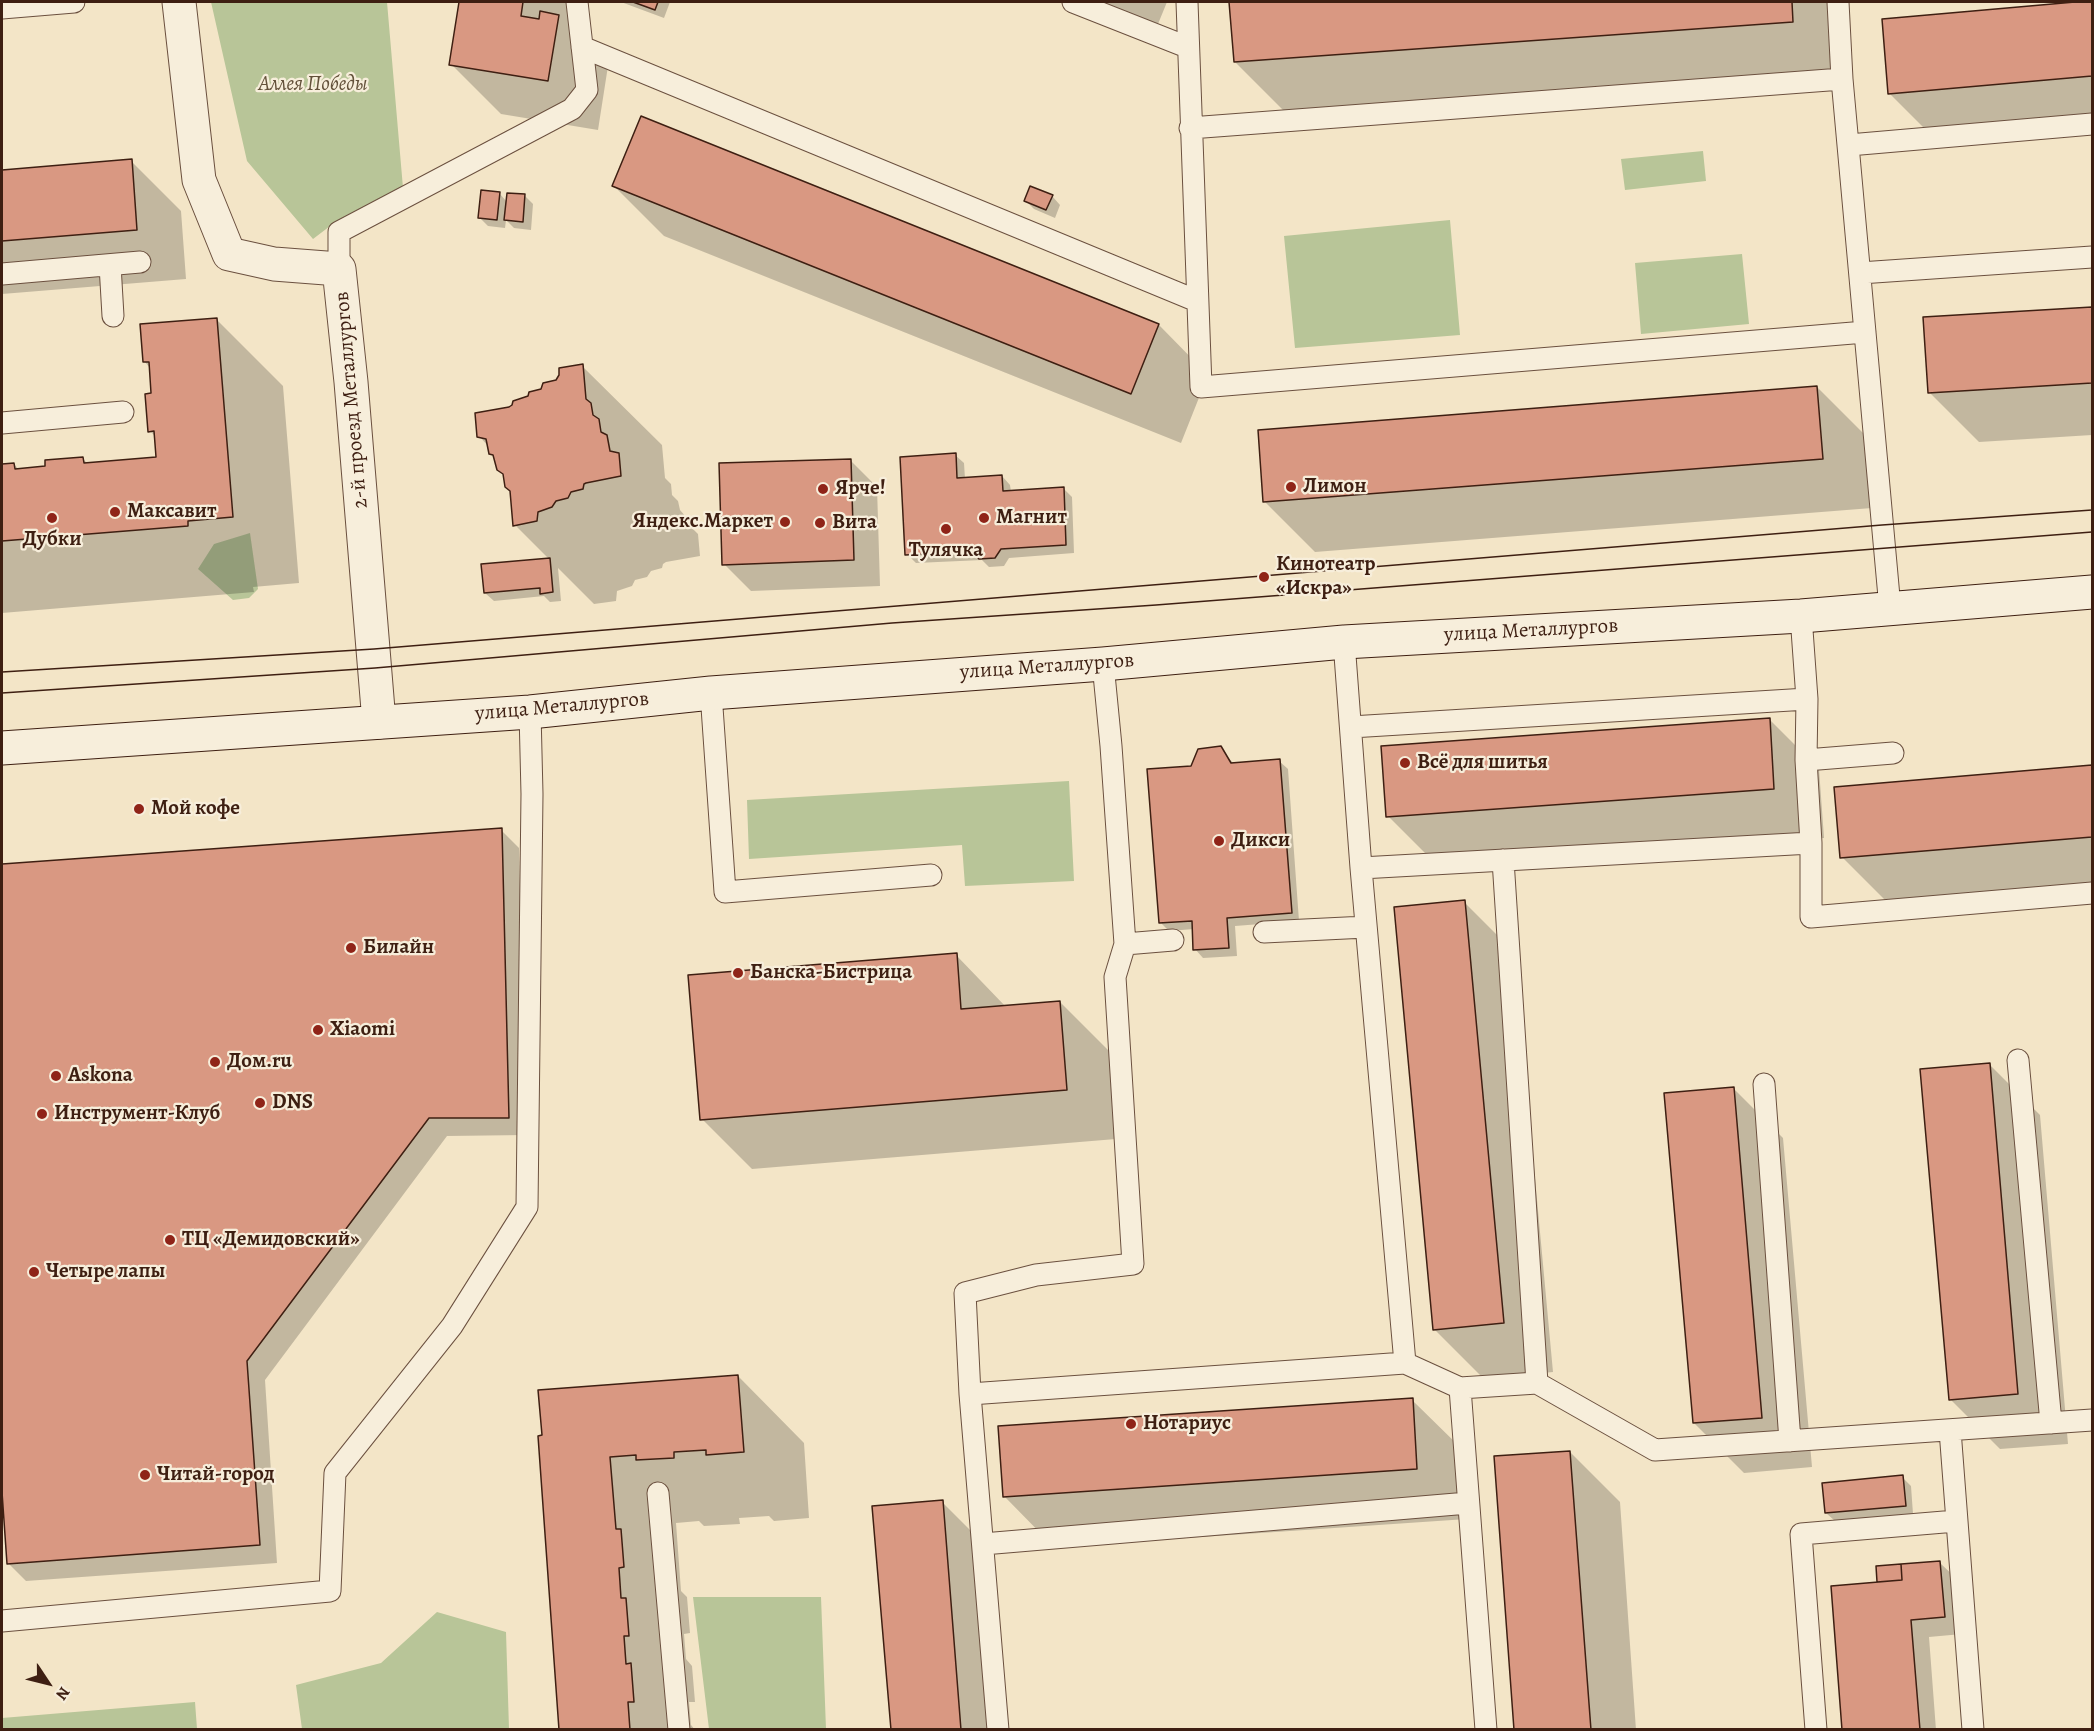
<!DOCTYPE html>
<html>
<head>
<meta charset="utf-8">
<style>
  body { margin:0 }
  #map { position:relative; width:2094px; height:1731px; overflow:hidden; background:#f3e5c7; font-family:Alegreya,serif }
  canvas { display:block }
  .frame { position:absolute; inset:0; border:3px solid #3e1f12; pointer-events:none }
  .north { position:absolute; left:18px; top:1653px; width:60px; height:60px; -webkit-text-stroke:4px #f7eedb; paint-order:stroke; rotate:125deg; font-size:16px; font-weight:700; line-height:24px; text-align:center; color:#3e1f12 }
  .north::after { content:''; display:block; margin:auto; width:21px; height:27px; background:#3e1f12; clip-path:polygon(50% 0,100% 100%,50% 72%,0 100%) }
</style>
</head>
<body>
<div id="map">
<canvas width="2094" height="1731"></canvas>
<div class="frame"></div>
<div class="north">N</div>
</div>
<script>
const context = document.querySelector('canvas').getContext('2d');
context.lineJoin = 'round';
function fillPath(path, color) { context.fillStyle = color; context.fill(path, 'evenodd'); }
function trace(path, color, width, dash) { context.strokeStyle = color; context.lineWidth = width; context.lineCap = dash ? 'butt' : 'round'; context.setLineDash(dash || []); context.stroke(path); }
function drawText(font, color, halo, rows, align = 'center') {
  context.font = font + ' Alegreya,serif'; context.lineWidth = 4.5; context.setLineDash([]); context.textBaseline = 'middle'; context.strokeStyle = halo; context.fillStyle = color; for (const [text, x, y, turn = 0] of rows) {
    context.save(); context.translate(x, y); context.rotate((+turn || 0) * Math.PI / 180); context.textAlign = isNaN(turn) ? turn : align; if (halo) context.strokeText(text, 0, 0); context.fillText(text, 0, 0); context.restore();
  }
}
const green = new Path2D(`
  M 211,2 L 387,2 L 403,188 L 395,190 L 338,220 L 313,239 L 247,161 Z
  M 1703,151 L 1706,181 L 1625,190 L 1621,159 Z
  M 1450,220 L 1460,335 L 1295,348 L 1284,236 Z
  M 1742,254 L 1749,324 L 1641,334 L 1635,263 Z
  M 250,533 L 258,589 L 249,598 L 233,600 L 198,569 L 214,544 Z
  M 1069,781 L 1074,881 L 965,886 L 962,845 L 749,859 L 747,800 Z
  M 693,1597 L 821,1597 L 826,1729 L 709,1729 Z
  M 437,1612 L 506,1632 L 509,1729 L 302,1729 L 296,1685 L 381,1663 Z
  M 195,1702 L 197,1729 L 2,1729 L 2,1718 Z`);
const shadow = new Path2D(`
  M 461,2 L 586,2 L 581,34 L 608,66 L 598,130 L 501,114 L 451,64 Z
  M 621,2 L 670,2 L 664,18 Z
  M 1102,2 L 1167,2 L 1158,24 Z
  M 1231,2 L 1838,2 L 1843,72 L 1285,112 L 1235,62 Z
  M 2092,2 L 2092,130 L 1940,144 L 1890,94 L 1883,20 Z
  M 642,118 L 1159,325 L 1208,375 L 1181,443 L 664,236 L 614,186 Z
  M 131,161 L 181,211 L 186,279 L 2,294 L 2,172 Z
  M 499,193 L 507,202 L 525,196 L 533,204 L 531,230 L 514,228 L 506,220 L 505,228 L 488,226 L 479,217 Z
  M 1052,196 L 1060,205 L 1055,218 L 1034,209 L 1026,201 Z
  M 2092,308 L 2092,435 L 1979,442 L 1929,392 L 1924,319 Z
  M 216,319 L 283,386 L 299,583 L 253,587 L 254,592 L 2,613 L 2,465 L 14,464 L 19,470 L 47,467 L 83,459 L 88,464 L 158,458 L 156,437 L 150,431 L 153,395 L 150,368 L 145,362 Z
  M 582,366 L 662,445 L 665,478 L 671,484 L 672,495 L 678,501 L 680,510 L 686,517 L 687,523 L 698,534 L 700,556 L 666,562 L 663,564 L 662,568 L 651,571 L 647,577 L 635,580 L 632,586 L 617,591 L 616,601 L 594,604 L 558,568 L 561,601 L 550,602 L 544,596 L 494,601 L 485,593 L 549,559 L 515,525 L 512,492 L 496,458 L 491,453 L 489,447 L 479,436 L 510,408 Z
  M 1817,387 L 1867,437 L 1872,508 L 1315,552 L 1265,502 Z
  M 955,455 L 964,463 L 965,479 L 1002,476 L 1010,485 L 1011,492 L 1063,488 L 1072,497 L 1074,553 L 1009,558 L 1004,566 L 989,567 L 982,560 L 916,563 L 907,554 Z
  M 850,460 L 877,487 L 880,586 L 751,591 L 724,564 Z
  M 1769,719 L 1819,769 L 1824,838 L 1438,866 L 1388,816 Z
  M 1220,748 L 1234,764 L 1279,761 L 1288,769 L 1299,921 L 1235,926 L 1237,956 L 1203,958 L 1195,949 L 1194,929 L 1169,931 L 1160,922 L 1192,767 Z
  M 2092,767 L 2092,890 L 1892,907 L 1842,857 L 1836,788 Z
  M 501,830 L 519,848 L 526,1135 L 447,1136 L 265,1380 L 277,1563 L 26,1581 L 8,1563 L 2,1470 L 2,866 Z
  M 1464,902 L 1514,952 L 1553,1372 L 1484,1379 L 1434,1329 Z
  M 956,955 L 1006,1007 L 1060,1002 L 1110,1052 L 1116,1139 L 752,1169 L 702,1119 Z
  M 1990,1065 L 2040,1115 L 2068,1444 L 2000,1449 L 1950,1399 Z
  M 1733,1088 L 1783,1138 L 1812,1467 L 1744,1473 L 1694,1423 Z
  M 738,1376 L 804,1443 L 809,1518 L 774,1521 L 769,1516 L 739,1518 L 740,1524 L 704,1526 L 699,1521 L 676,1523 L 681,1591 L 687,1597 L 690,1633 L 684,1634 L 686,1659 L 692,1666 L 695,1702 L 689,1702 L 691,1725 L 695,1730 L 561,1730 L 539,1437 Z
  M 1412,1400 L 1462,1449 L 1467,1519 L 1054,1547 L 1005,1497 Z
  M 1570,1452 L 1620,1502 L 1636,1730 L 1516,1730 Z
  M 1902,1477 L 1911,1486 L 1913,1514 L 1835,1521 L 1826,1513 Z
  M 942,1502 L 992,1552 L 1007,1730 L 892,1730 Z
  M 1940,1563 L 1958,1580 L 1962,1634 L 1929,1637 L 1936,1730 L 1844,1730 L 1879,1584 L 1877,1568 Z`);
const building = new Path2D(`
  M 459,2 L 523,2 L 521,16 L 539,19 L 540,11 L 559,15 L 548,81 L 449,65 Z
  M 633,2 L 658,2 L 655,10 Z
  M 1229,2 L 1792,2 L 1793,22 L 1234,62 Z
  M 2075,2 L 2092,2 L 2092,76 L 1888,94 L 1882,19 Z
  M 641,116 L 1159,324 L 1131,394 L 612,186 Z
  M 132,159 L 137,230 L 2,241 L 2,170 Z
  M 1030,186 L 1053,195 L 1046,210 L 1024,201 Z
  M 481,190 L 500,192 L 497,220 L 478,218 Z
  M 507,193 L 525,194 L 523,222 L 504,220 Z
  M 2092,307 L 2092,383 L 1928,393 L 1923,317 Z
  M 217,318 L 233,517 L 188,521 L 188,526 L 2,541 L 2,464 L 14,463 L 15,469 L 45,466 L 45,460 L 83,457 L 84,463 L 156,457 L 154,431 L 148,432 L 145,394 L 151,393 L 149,362 L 143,362 L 140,324 Z
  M 583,364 L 586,399 L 591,403 L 593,415 L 599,419 L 601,432 L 607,435 L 610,451 L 619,453 L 621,476 L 586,483 L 584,484 L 583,489 L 571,492 L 568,498 L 556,501 L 552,507 L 538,512 L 537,521 L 513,526 L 510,491 L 505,487 L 503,474 L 497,470 L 493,455 L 489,454 L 486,439 L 477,437 L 475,413 L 509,407 L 512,405 L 513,401 L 528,396 L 529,392 L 541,389 L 543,383 L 556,380 L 559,375 L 559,368 Z
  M 1817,386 L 1823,459 L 1263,502 L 1258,430 Z
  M 956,453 L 957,478 L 1002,475 L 1003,491 L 1064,487 L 1066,545 L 1001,549 L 995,558 L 979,559 L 972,552 L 905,555 L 900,457 Z
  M 851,459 L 854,560 L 722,565 L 719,463 Z
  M 550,558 L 553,592 L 540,594 L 540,588 L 484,593 L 481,564 Z
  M 1770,718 L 1774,789 L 1386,817 L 1381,746 Z
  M 1221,746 L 1231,763 L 1280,759 L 1292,913 L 1227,918 L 1229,948 L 1193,950 L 1192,921 L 1159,923 L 1147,769 L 1191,766 L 1198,749 Z
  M 2092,765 L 2092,837 L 1840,858 L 1834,787 Z
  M 502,828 L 509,1118 L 429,1118 L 247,1361 L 260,1545 L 7,1564 L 2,1492 L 2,864 Z
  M 1465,900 L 1504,1323 L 1433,1330 L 1394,907 Z
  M 957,953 L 961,1009 L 1060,1001 L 1067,1090 L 700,1120 L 688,975 Z
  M 1990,1063 L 2018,1394 L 1949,1400 L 1920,1069 Z
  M 1734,1087 L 1762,1418 L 1693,1423 L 1664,1093 Z
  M 738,1375 L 744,1452 L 706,1455 L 706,1450 L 674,1452 L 674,1458 L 636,1460 L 636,1455 L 610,1457 L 616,1529 L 621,1529 L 624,1567 L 619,1568 L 621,1598 L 626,1598 L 629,1636 L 624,1636 L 626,1664 L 631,1663 L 634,1702 L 628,1702 L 630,1730 L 559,1730 L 538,1436 L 542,1435 L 538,1390 Z
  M 1413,1398 L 1417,1469 L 1003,1497 L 998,1426 Z
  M 1570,1451 L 1591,1730 L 1514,1730 L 1494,1456 Z
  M 1903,1475 L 1906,1506 L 1825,1513 L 1822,1483 Z
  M 943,1500 L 961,1730 L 891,1730 L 872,1506 Z
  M 1940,1561 L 1945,1617 L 1911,1620 L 1920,1730 L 1842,1730 L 1831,1586 L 1902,1580 L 1901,1564 Z
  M 1901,1564 L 1902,1580 L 1877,1582 L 1876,1566 Z`);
const lane = new Path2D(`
  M 1073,2 L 1187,47
  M 1187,2 L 1201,387 L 1865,332
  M 1838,2 L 1842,79 L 1890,608
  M 2,8 L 74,2
  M 582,47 L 1197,301
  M 1190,128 L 1842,79
  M 1849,145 L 2092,124
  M 110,265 L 113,316
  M 339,269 L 339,232 L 572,109 L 587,90 L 577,2
  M 1860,273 L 2092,257
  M 2,274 L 140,262
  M 2,423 L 123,412
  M 1801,616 L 1807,699 L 1806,760 L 1811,843 L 1811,917 L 2092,893
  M 1344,642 L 1361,868 L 1405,1363
  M 1103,664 L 1111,746 L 1125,944 L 1173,940
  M 711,693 L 725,892 L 931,875
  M 1351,727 L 1807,699
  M 1806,760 L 1893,753
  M 1503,860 L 1537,1383
  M 1361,868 L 1811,843
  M 1264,932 L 1366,927
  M 2018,1060 L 2051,1423
  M 1764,1084 L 1790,1441
  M 1460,1388 L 1486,1730
  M 970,1394 L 1405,1363 L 1460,1388 L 1537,1383 L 1655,1450 L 2092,1420
  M 1950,1430 L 1973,1730
  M 658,1493 L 679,1730
  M 983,1544 L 1468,1503
  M 2,1621 L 330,1591 L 335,1473 L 452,1326 L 527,1207 L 532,794 L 530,712
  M 998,1730 L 970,1394 L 965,1293 L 1036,1275 L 1133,1264 L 1115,977 L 1125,944
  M 1816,1730 L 1801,1534 L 1956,1521`);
const street = new Path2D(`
  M 179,2 L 199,180 L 229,254 L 274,264 L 339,269 L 351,382 L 379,722`);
const secondary = new Path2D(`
  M 2,748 L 530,712 L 711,693 L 1103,664 L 1344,642 L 1801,616 L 2092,592`);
const tram = new Path2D(`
  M 2,672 L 374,649 L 1882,525 L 2092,510
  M 2,693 L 375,668 L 892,623 L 1156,605 L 2092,532`);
const markers = [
  [1291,487,6,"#8f2418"],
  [823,489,6,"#8f2418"],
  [115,512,6,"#8f2418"],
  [52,518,6,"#8f2418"],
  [984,518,6,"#8f2418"],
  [785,522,6,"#8f2418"],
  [820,523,6,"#8f2418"],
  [946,529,6,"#8f2418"],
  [1264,577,6,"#8f2418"],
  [1405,763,6,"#8f2418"],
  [139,809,6,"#8f2418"],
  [1219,841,6,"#8f2418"],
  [351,948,6,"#8f2418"],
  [738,973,6,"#8f2418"],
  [318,1030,6,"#8f2418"],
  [215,1062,6,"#8f2418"],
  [56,1076,6,"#8f2418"],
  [260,1103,6,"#8f2418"],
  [42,1114,6,"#8f2418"],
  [170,1240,6,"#8f2418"],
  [34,1272,6,"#8f2418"],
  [1131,1424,6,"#8f2418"],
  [145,1475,6,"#8f2418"]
];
const parkNames = [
  ["Аллея Победы",313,85]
];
const streetNames = [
  ["2-й проезд Металлургов",352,400,-95],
  ["улица Металлургов",1531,631,-3],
  ["улица Металлургов",1047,667,-4],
  ["улица Металлургов",562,707,-5]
];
const poiNames = [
  ["Лимон",1303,487],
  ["Ярче!",835,489],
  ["Максавит",127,512],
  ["Магнит",996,518],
  ["Яндекс.Маркет",773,522,"right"],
  ["Вита",832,523],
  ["Дубки",52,540,"center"],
  ["Тулячка",946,551,"center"],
  ["Кинотеатр",1276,565],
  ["«Искра»",1276,589],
  ["Всё для шитья",1417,763],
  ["Мой кофе",151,809],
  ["Дикси",1231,841],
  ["Билайн",363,948],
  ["Банска-Бистрица",750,973],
  ["Xiaomi",330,1030],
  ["Дом.ru",227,1062],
  ["Askona",68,1076],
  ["DNS",272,1103],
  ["Инструмент-Клуб",54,1114],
  ["ТЦ «Демидовский»",182,1240],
  ["Четыре лапы",46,1272],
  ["Нотариус",1143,1424],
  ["Читай-город",157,1475]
];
fillPath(green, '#b8c598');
fillPath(shadow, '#0003');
fillPath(building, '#d99882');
trace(building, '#3e1f12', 1.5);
trace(lane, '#6b503f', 23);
trace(street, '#6b503f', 35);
trace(secondary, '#3e1f12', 35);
trace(lane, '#f7eedb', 21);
trace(street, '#f7eedb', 33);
trace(secondary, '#f7eedb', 33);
trace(tram, '#3e1f12', 1.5);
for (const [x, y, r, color] of markers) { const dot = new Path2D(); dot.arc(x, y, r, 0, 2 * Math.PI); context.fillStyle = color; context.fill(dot); trace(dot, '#f7eedb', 2); }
drawText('italic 21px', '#63513a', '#f7eedb', parkNames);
drawText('21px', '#3e1f12', '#f7eedb', streetNames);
drawText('bold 21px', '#3e1f12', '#f7eedb', poiNames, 'left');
</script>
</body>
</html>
